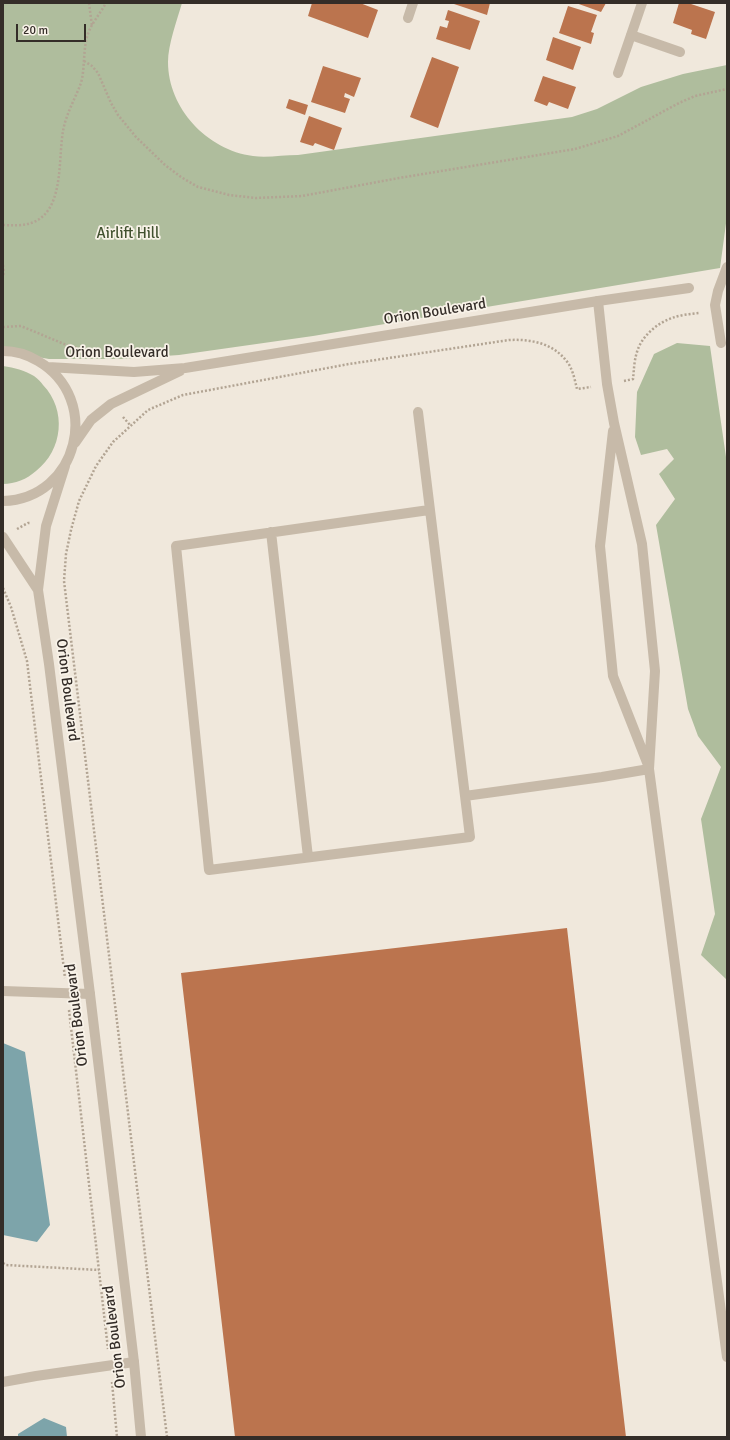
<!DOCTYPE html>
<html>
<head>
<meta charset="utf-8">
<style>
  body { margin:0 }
  #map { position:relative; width:730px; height:1440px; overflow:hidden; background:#f0e8dc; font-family:Signika,sans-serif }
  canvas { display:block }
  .frame { position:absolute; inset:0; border:4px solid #342d28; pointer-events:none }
  .scale { position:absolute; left:16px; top:24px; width:70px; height:18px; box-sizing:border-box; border:2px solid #342d28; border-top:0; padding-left:5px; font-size:12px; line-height:14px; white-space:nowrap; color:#342d28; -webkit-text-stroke:3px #f8f2e8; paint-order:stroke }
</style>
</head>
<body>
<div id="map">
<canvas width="730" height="1440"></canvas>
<div class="frame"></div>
<div class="scale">20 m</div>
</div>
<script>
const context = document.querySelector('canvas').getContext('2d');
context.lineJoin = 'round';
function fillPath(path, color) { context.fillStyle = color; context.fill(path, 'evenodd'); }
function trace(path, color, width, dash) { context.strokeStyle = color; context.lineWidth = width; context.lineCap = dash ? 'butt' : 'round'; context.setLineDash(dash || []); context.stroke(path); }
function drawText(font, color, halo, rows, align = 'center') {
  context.font = font + ' Signika,sans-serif'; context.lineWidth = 3.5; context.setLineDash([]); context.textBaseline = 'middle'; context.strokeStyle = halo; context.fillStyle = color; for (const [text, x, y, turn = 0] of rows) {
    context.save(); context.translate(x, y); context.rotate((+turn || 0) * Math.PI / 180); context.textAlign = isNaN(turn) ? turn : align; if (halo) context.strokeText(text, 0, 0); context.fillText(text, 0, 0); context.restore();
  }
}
const green = new Path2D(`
  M 3,3 L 182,3 C 177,20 168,45 168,62 C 168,108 207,150 253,156 C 267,158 283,155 298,155 L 572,117 L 597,109 L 641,87 L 683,74 L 727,65 L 727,216 L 720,268 L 313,336 L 179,355 L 122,359 L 49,359 L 3,351 Z
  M 677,343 L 710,346 L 727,464 L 727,980 L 701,955 L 715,914 L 701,819 L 721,767 L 698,736 L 688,709 L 656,525 L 675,499 L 659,474 L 674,459 L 667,449 L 641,455 L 635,437 L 637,392 L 654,354 Z
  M 3,366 C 15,368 24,370 34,376 C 38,379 41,382 43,385 C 67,410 63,450 36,471 C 27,479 15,484 3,484 Z`);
const water = new Path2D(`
  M 3,1043 L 25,1052 L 50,1225 L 37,1242 L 3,1235 Z
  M 44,1418 L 66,1427 L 67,1437 L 18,1437 L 18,1434 Z`);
const building = new Path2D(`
  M 312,3 L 360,3 L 378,10 L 368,38 L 308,16 Z
  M 451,3 L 490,3 L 487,15 Z
  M 576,3 L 606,3 L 601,12 Z
  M 679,3 L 688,3 L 715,12 L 706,39 L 691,34 L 692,30 L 673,23 Z
  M 568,6 L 597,15 L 591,32 L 594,33 L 591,44 L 559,33 Z
  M 448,10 L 480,21 L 470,50 L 436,39 L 440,26 L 447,28 L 449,21 L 445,20 Z
  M 553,37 L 581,47 L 573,70 L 546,60 Z
  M 432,57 L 459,67 L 438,128 L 410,117 Z
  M 323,66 L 361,78 L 354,97 L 345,93 L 344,97 L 350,99 L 345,113 L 311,102 Z
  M 543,76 L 576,87 L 568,109 L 549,102 L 547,106 L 534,101 Z
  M 289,99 L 308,105 L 305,115 L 286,108 Z
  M 309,116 L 342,128 L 334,150 L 315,143 L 313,146 L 300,142 Z
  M 567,928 L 626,1437 L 235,1437 L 181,973 Z`);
const path = new Path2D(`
  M 89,3 L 92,26
  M 84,61 L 92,66 L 98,73 L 111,103 L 118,115 L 136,137 L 165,165 L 181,177 L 198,187 L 229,195 L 256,198 L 302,196 L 399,178 L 575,149 L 618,136 L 679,103 L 695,96 L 727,89
  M 3,225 C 21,226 38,226 49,209 C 62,188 59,155 63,131 C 66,114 75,99 81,83 C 85,68 83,52 87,37 C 90,25 100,14 106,3
  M 3,265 L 4,272 L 3,276
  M 3,327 L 21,326 L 64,344 L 80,349 L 100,351 L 100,354
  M 624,381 L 633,379 C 634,370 634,361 637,352 C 641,337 657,323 672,318 C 680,315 690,314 699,313
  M 123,417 L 130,425
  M 17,529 L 28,523 L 30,523
  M 3,588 L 11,607 L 27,661 L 65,978
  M 69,1010 L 108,1349
  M 3,1263 L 6,1265 L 99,1270
  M 112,1382 L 117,1437
  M 167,1437 L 64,581 L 66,554 L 71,530 L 79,501 L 96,466 L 113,442 L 148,410 L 183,395 L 349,364 L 509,340 C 531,339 554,343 568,363 C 573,370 575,381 577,389 L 591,387`);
const service = new Path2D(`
  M 598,301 L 607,384 L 614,423 L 642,544 L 655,671 L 649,769 L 727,1357
  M 721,343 L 715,305 L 718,291 L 727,267
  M 418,412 L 465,796
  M 613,431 L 600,546 L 613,676 L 648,765
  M 429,510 L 176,546 L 209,870 L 470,837 L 465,796 L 602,777 L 649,769
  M 271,532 L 308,857
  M 3,991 L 90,994
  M 3,1382 L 36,1376 L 134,1362`);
const minor = new Path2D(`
  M 408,18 L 413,3
  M 631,35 L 680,52
  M 618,73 L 642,3
  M 3,351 C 15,351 28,355 38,361 C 103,399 78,499 3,501
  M 48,367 L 134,372 L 185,368 L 598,301 L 689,288
  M 75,443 L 91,420 L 111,404 L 180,371
  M 65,466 L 46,526 L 38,590 L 49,664 L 90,994 L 134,1362 L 141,1437
  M 3,537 L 38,590`);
const parkNames = [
  ["Airlift Hill",128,234]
];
const streetNames = [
  ["Orion Boulevard",435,312,-9],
  ["Orion Boulevard",117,353],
  ["Orion Boulevard",67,690,83],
  ["Orion Boulevard",77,1015,-97],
  ["Orion Boulevard",115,1337,-97]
];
fillPath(green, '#afbd9d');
fillPath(water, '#7da4aa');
fillPath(building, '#bb744e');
trace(path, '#b2a493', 2.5, [2, 2]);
trace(service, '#c7baa9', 10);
trace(minor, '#c7baa9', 10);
drawText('15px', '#40502e', '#f8f2e8', parkNames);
drawText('15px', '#342d28', '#f8f2e8', streetNames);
</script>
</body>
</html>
